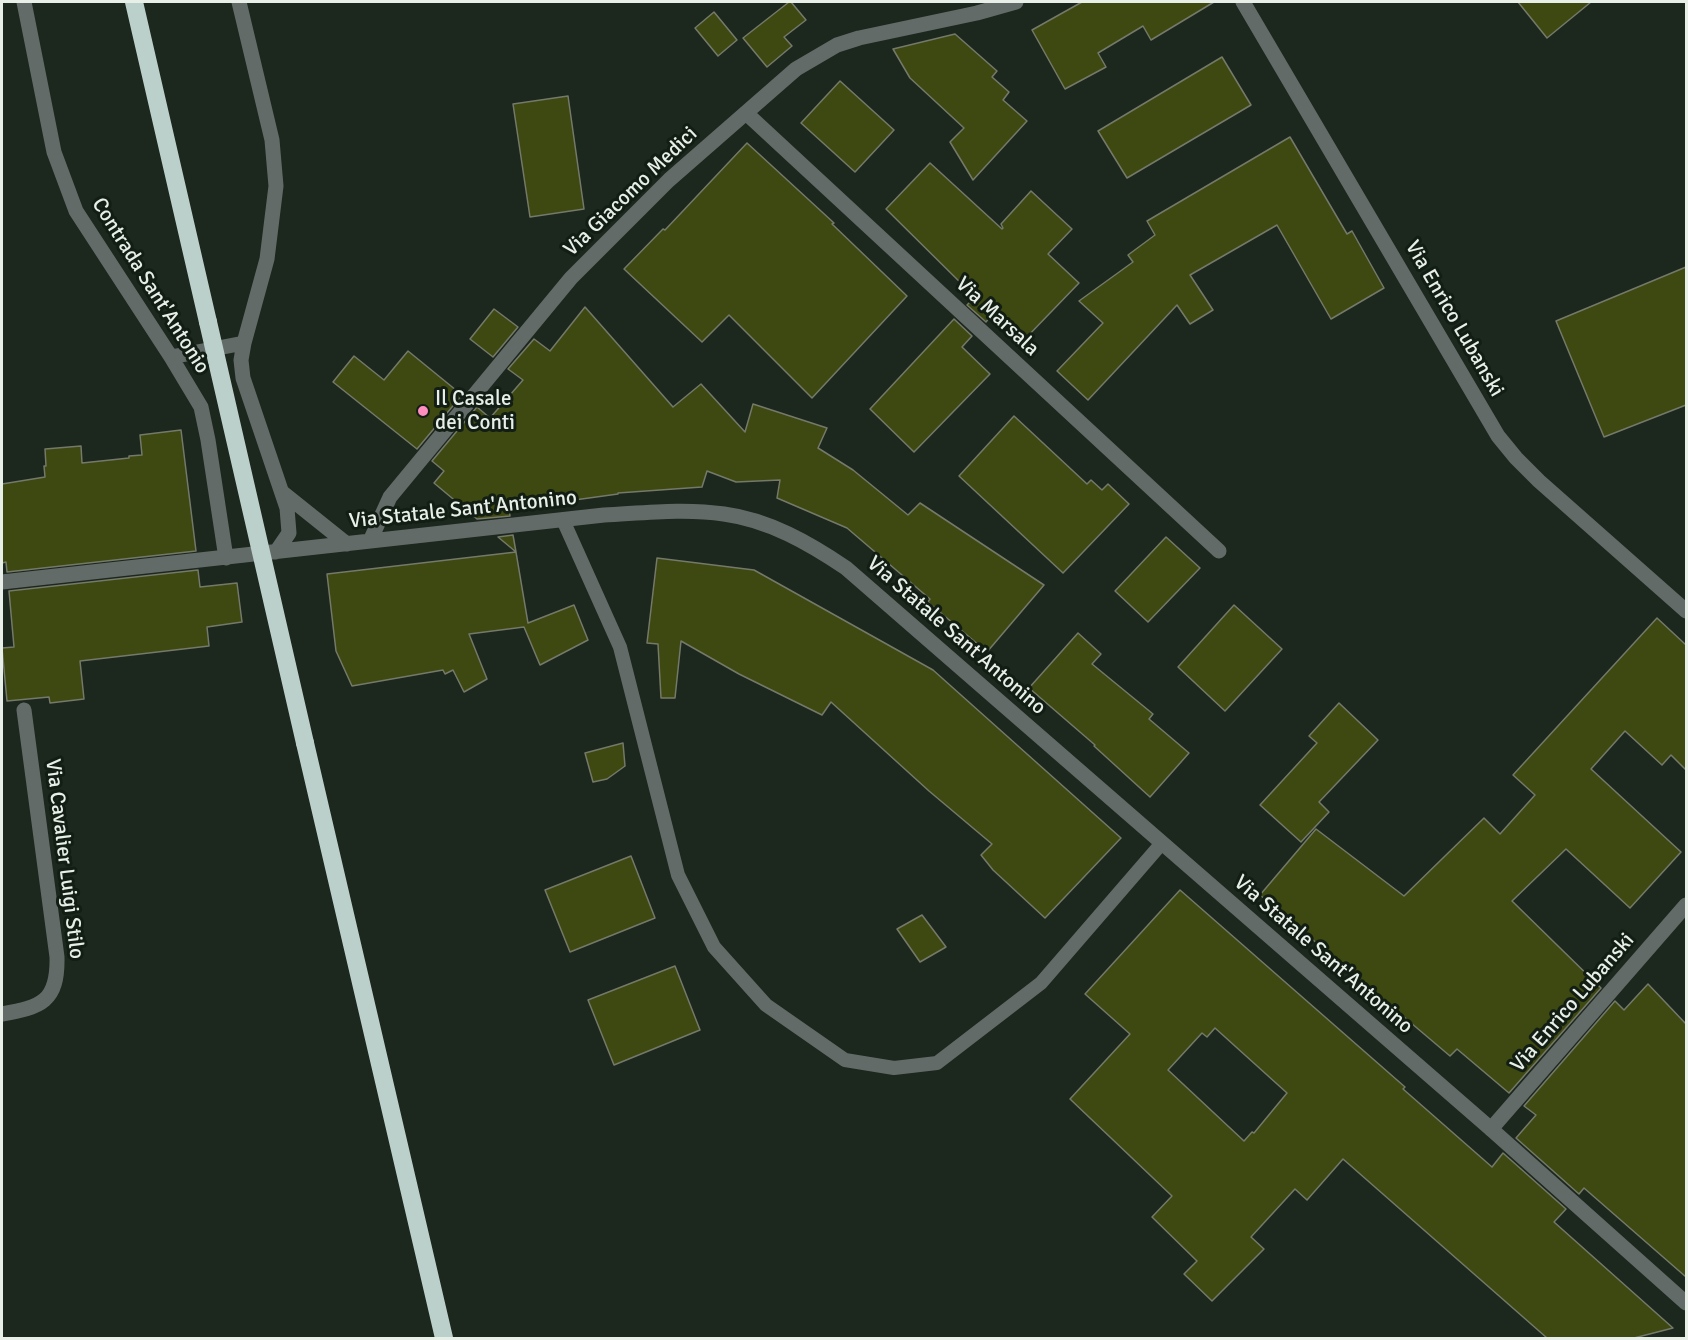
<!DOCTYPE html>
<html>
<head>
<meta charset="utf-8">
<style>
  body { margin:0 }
  #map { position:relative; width:1688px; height:1340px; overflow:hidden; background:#1c271e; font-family:Signika,sans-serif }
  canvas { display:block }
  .frame { position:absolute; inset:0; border:3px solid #e8efe9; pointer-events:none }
</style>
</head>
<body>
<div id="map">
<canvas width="1688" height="1340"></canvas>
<div class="frame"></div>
</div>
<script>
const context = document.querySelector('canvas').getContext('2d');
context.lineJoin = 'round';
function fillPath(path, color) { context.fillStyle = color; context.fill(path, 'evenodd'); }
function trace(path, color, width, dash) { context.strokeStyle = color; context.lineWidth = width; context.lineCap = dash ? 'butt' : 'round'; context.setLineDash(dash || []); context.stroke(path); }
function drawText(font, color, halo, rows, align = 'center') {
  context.font = font + ' Signika,sans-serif'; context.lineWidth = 6; context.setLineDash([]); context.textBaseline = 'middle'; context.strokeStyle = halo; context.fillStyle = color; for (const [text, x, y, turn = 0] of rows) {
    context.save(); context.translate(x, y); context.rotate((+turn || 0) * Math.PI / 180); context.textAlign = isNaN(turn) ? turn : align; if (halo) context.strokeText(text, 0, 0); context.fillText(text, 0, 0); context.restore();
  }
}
const building = new Path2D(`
  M 789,2 L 791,2 L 806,20 L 784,37 L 792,46 L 767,67 L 743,38 Z
  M 1082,2 L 1214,2 L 1151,40 L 1143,26 L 1098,53 L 1106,67 L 1065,89 L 1032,30 Z
  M 1518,2 L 1591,2 L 1547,38 Z
  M 714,12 L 737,40 L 718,56 L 695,28 Z
  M 955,34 L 997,71 L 992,77 L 1009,92 L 1003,100 L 1027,121 L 973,180 L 950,142 L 964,128 L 910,78 L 893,49 Z
  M 1222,57 L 1251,105 L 1127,178 L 1098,131 Z
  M 840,81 L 894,130 L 855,172 L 801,123 Z
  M 568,96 L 584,209 L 530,217 L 513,104 Z
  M 1290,137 L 1347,234 L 1352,231 L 1384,288 L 1331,319 L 1277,225 L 1190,275 L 1213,310 L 1190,324 L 1177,305 L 1088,400 L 1057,371 L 1103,323 L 1079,301 L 1133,262 L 1128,255 L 1155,235 L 1147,221 Z
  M 747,143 L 834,223 L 832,224 L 907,296 L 812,398 L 729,315 L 702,342 L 624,269 L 663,229 L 665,230 Z
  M 930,163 L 1002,229 L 1003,228 L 1001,224 L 1031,191 L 1072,229 L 1048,254 L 1079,283 L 1024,340 L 994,312 L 986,322 L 967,305 L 975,297 L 886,209 Z
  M 1686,267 L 1686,405 L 1604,437 L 1556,321 Z
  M 585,307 L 673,407 L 701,384 L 745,432 L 753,404 L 827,428 L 818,448 L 853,470 L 908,515 L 920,503 L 1044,585 L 987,652 L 928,602 L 930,599 L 847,528 L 777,498 L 780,480 L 736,482 L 707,471 L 702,487 L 618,493 L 618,494 L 509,509 L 510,516 L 477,519 L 434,483 L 444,471 L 432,461 L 477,407 L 490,418 L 523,380 L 508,369 L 534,339 L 550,351 Z
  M 494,309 L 518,327 L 493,357 L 470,339 Z
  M 954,319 L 972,336 L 962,347 L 990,374 L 914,452 L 870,409 Z
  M 408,351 L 462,395 L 417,449 L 333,382 L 354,356 L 384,380 Z
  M 1014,416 L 1087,484 L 1091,480 L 1102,490 L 1108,484 L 1129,504 L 1063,573 L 959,476 Z
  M 181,430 L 196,551 L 7,572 L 6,562 L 2,563 L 2,484 L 45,477 L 44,466 L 46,466 L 45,449 L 81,446 L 82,463 L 129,458 L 129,456 L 142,455 L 140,435 Z
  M 513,535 L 516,552 L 498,537 Z
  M 1166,537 L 1200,568 L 1148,622 L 1115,591 Z
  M 516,552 L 528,623 L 574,605 L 588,640 L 540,665 L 524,627 L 469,634 L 487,679 L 464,692 L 453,670 L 445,674 L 443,670 L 352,686 L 336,651 L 327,574 Z
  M 657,558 L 754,570 L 933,670 L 1121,838 L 1045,918 L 993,870 L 981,855 L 992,844 L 929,791 L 831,702 L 822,715 L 739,674 L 681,641 L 675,698 L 661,698 L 658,644 L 647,643 Z
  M 198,570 L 200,587 L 237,583 L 242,622 L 207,627 L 209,646 L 80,661 L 84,699 L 50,703 L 49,697 L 7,701 L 2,648 L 14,647 L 9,591 Z
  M 1234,605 L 1282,649 L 1225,711 L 1178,667 Z
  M 1657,618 L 1686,645 L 1686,770 L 1671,755 L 1662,765 L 1625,731 L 1591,769 L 1681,852 L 1630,908 L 1566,849 L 1512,901 L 1601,988 L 1509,1093 L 1457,1049 L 1450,1056 L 1260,895 L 1316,829 L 1404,896 L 1484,818 L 1500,834 L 1535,795 L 1513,775 Z
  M 1078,633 L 1101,654 L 1092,664 L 1153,714 L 1149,719 L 1189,753 L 1150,797 L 1094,746 L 1095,745 L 1029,688 Z
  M 1339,703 L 1378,740 L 1319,802 L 1329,812 L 1301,842 L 1260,805 L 1317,743 L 1309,736 Z
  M 623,743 L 625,766 L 607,779 L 593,782 L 585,753 Z
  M 631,856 L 655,918 L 570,952 L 545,890 Z
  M 1180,890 L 1405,1087 L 1403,1089 L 1492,1167 L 1503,1153 L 1566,1209 L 1554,1222 L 1673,1328 L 1634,1338 L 1547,1338 L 1343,1159 L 1307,1200 L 1295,1189 L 1251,1237 L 1264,1249 L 1212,1301 L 1184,1274 L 1197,1261 L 1152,1217 L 1172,1196 L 1070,1099 L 1130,1034 L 1085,994 ZM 1215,1028 L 1287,1093 L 1254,1133 L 1252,1132 L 1244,1141 L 1168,1070 L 1202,1033 L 1207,1037 Z
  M 922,915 L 946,947 L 920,962 L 897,929 Z
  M 675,966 L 700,1030 L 614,1065 L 588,1000 Z
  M 1648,984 L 1686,1024 L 1686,1277 L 1584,1188 L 1579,1194 L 1516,1138 L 1536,1115 L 1524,1106 L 1615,1001 L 1624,1010 Z`);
const service = new Path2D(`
  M 563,520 L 620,647 L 678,875 L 714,947 L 766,1005 L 845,1060 L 894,1068 L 937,1063 L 1041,983 L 1162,843`);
const minor = new Path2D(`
  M 1243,2 L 1498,436 L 1516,458 L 1539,481 L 1686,611
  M 746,113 L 1219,551
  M 2,1014 C 41,1007 58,1002 57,957 L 24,710
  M 1491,1129 L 1686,905`);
const tertiary = new Path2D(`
  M 24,2 L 54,152 L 76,211 L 171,357 L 201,407 L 208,440 L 226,558
  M 239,2 L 272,140 L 276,186 L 267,259 L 244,343 L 241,360 L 243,378 L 287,508 L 289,533 L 276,552
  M 171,357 L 244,343
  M 282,492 L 347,544
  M 370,541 L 390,497 L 571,278 L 669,180 L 796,69 L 837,45 L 859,38 L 977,13 L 1016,2
  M 2,582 L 604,515 C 643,513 685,508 724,514 C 769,520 809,543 846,568 L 1491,1129 L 1686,1303`);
const motorway = new Path2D(`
  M 134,2 L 208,322
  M 305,743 L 444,1338`);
const motorwayBridge = new Path2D(`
  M 208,322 L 305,743`);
const markers = [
  [423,411,6,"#fe8ebe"]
];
const streetNames = [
  ["Via Giacomo Medici",631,192,-44],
  ["Contrada Sant'Antonio",150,286,58],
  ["Via Marsala",997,317,43],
  ["Via Enrico Lubanski",1454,319,60],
  ["Via Statale Sant'Antonino",463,510,-6],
  ["Via Statale Sant'Antonino",956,636,41],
  ["Via Cavalier Luigi Stilo",64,859,83],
  ["Via Statale Sant'Antonino",1323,955,41],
  ["Via Enrico Lubanski",1573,1003,-49]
];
const poiNames = [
  ["Il Casale",435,399],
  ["dei Conti",435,423]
];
fillPath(building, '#3e4811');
trace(building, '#75796a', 1.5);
trace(service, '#636b69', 14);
trace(minor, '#636b69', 15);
trace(tertiary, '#636b69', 15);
trace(motorway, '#bbd0cb', 18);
trace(motorwayBridge, '#bbd0cb', 18);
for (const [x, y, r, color] of markers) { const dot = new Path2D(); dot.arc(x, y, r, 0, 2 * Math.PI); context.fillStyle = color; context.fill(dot); trace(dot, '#121d14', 2); }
drawText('21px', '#e8efe9', '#121d14', streetNames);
drawText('21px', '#e8efe9', '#121d14', poiNames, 'left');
</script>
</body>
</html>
